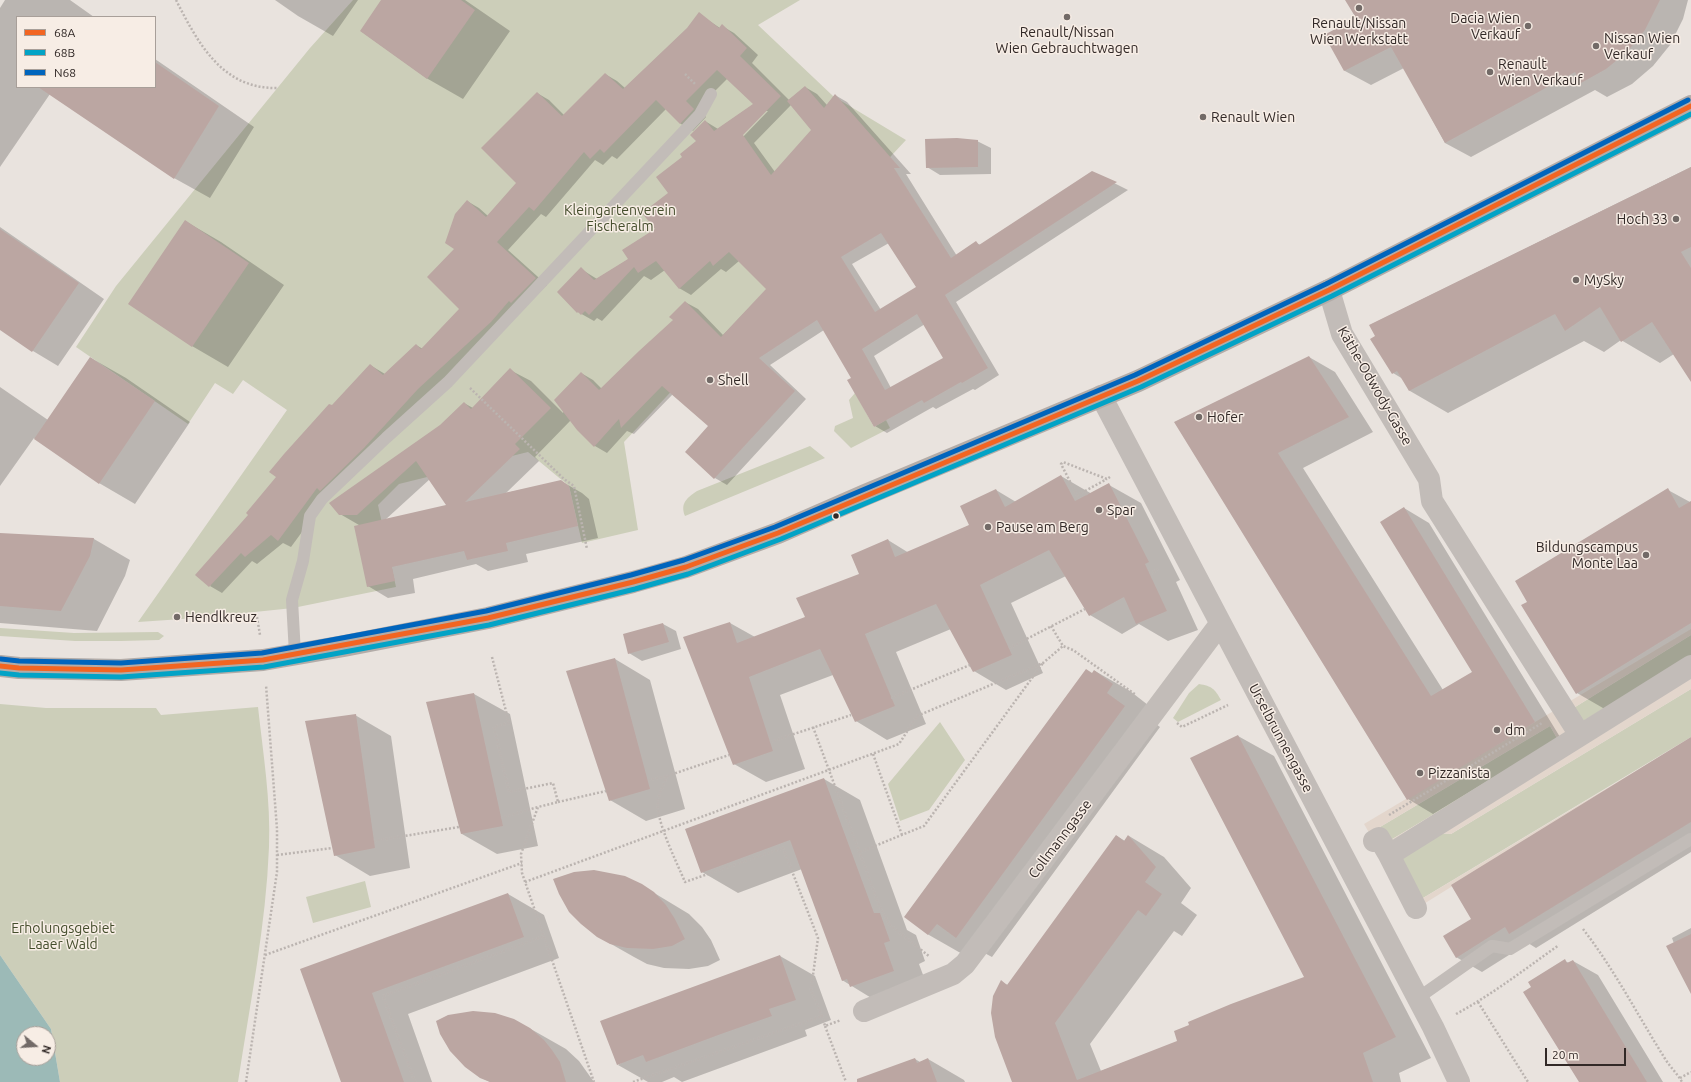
<!DOCTYPE html>
<html>
<head>
<meta charset="utf-8">
<style>
  body { margin:0 }
  #map { position:relative; width:1691px; height:1082px; overflow:hidden; background:#e9e3de; font-family:Ubuntu,sans-serif }
  canvas { display:block }
  .legend { position:absolute; left:16px; top:16px; width:140px; height:72px; box-sizing:border-box; background:#f7ede5; border:1px solid #a89f99; margin:0; padding:5px 7px; list-style:none; font-size:12px; color:#322927 }
  .legend li { display:flex; align-items:center; gap:8px; height:20px }
  .legend b { width:20px; border:1px solid #a89f99 }
  .north { position:absolute; left:16px; top:1026px; width:40px; height:40px; box-sizing:border-box; background:#f7ede5; border:1px solid #a89f99; border-radius:50%; rotate:108deg; font-size:11px; font-weight:700; line-height:16px; text-align:center; color:#322927 }
  .north::after { content:''; display:block; margin:auto; width:14px; height:18px; background:#726a67; clip-path:polygon(50% 0,100% 100%,50% 72%,0 100%) }
  .scale { position:absolute; left:1545px; top:1048px; width:81px; height:18px; box-sizing:border-box; border:2px solid #322927; border-top:0; padding-left:5px; font-size:12px; line-height:14px; white-space:nowrap; color:#322927; -webkit-text-stroke:3px #f7ede5; paint-order:stroke }
</style>
</head>
<body>
<div id="map">
<canvas width="1691" height="1082"></canvas>
<ul class="legend">
<li><b style="height:5px;background:#f26522"></b>68A</li>
<li><b style="height:5px;background:#02a3c6"></b>68B</li>
<li><b style="height:5px;background:#0065bd"></b>N68</li>
</ul>
<div class="north">N</div>
<div class="scale">20 m</div>
</div>
<script>
const context = document.querySelector('canvas').getContext('2d');
context.lineJoin = 'round';
function fillPath(path, color) { context.fillStyle = color; context.fill(path, 'evenodd'); }
function trace(path, color, width, dash) { context.strokeStyle = color; context.lineWidth = width; context.lineCap = dash ? 'butt' : 'round'; context.setLineDash(dash || []); context.stroke(path); }
function drawText(font, color, halo, rows, align = 'center') {
  context.font = font + ' Ubuntu,sans-serif'; context.lineWidth = 3; context.setLineDash([]); context.textBaseline = 'middle'; context.strokeStyle = halo; context.fillStyle = color; for (const [text, x, y, turn = 0] of rows) {
    context.save(); context.translate(x, y); context.rotate((+turn || 0) * Math.PI / 180); context.textAlign = isNaN(turn) ? turn : align; if (halo) context.strokeText(text, 0, 0); context.fillText(text, 0, 0); context.restore();
  }
}
const green = new Path2D(`
  M 353,0 L 800,0 L 758,25 L 833,96 L 906,140 L 624,442 L 638,530 L 582,543 L 569,486 L 528,452 L 399,484 L 378,505 L 396,587 L 293,608 L 197,618 L 138,622 L 287,410 L 243,380 L 233,394 L 215,383 L 188,424 L 76,347 L 116,286 L 310,48 Z
  M 855,393 L 874,427 L 886,420 L 890,428 L 851,448 L 834,431 L 835,426 L 853,418 L 849,400 Z
  M 810,446 L 825,458 L 685,516 C 680,503 687,498 697,491 Z
  M 0,628 L 74,633 L 158,632 L 164,636 L 159,640 L 121,641 L 75,641 L 0,636 Z
  M 1691,635 L 1691,655 L 1580,723 L 1572,709 Z
  M 1199,684 C 1212,686 1215,689 1221,700 L 1178,722 L 1173,718 L 1189,693 Z
  M 1691,689 L 1691,737 L 1418,901 L 1394,857 L 1437,833 L 1451,834 Z
  M 0,704 L 46,708 L 156,708 L 161,715 L 258,707 C 263,753 271,801 269,847 C 266,925 250,1004 238,1082 L 60,1082 L 51,1029 L 0,955 Z
  M 940,722 L 965,760 L 929,810 L 900,821 L 888,784 Z
  M 1550,726 L 1558,740 L 1389,841 L 1380,827 Z
  M 365,881 L 371,907 L 313,923 L 306,897 Z`);
const plaza = new Path2D(`
  M 1691,629 L 1691,635 L 1572,709 L 1581,723 L 1691,655 L 1691,689 L 1451,834 L 1437,833 L 1395,857 L 1418,901 L 1691,738 L 1414,910 L 1364,824 ZM 1550,726 L 1558,740 L 1389,841 L 1380,827 Z`);
const water = new Path2D(`
  M 0,955 L 51,1029 L 60,1082 L 0,1082 ZM 24,1034 L 48,1034 L 48,1058 L 24,1058 Z`);
const shadow = new Path2D(`
  M 5,0 L 70,0 L 94,17 L 17,17 L 17,87 L 155,87 L 155,59 L 254,127 L 210,198 L 174,178 L 50,94 L 0,167 L 0,8 Z
  M 275,0 L 358,0 L 333,36 L 298,16 Z
  M 383,0 L 465,0 L 510,31 L 463,99 L 428,79 L 361,31 Z
  M 1346,0 L 1688,0 L 1683,19 L 1670,45 L 1653,66 L 1632,84 L 1607,97 L 1595,90 L 1471,157 L 1445,143 L 1404,68 L 1371,85 L 1345,71 L 1326,36 L 1357,19 Z
  M 699,14 L 720,28 L 722,26 L 734,33 L 758,55 L 752,63 L 789,100 L 805,87 L 817,94 L 827,105 L 835,95 L 847,102 L 911,174 L 906,174 L 957,256 L 976,243 L 981,245 L 1092,172 L 1128,190 L 956,302 L 999,375 L 975,390 L 973,389 L 936,409 L 933,407 L 887,433 L 875,426 L 852,378 L 824,330 L 770,365 L 806,399 L 727,485 L 715,478 L 710,426 L 673,394 L 634,434 L 627,431 L 607,453 L 595,446 L 571,420 L 535,457 L 539,461 L 506,493 L 561,481 L 582,493 L 589,499 L 598,538 L 526,554 L 528,562 L 488,571 L 476,564 L 413,579 L 415,593 L 388,598 L 368,586 L 359,525 L 340,514 L 441,426 L 464,403 L 473,408 L 510,370 L 531,381 L 563,413 L 581,373 L 593,380 L 602,389 L 674,321 L 685,302 L 698,309 L 723,335 L 767,289 L 739,261 L 726,272 L 721,269 L 691,295 L 679,288 L 665,270 L 651,280 L 644,276 L 602,321 L 597,318 L 594,321 L 578,312 L 581,269 L 597,279 L 629,259 L 657,229 L 669,193 L 683,157 L 698,141 L 705,121 L 718,129 L 754,104 L 728,78 L 698,108 L 706,117 L 693,131 L 681,124 L 666,109 L 617,159 L 612,156 L 603,165 L 595,160 L 546,217 L 541,214 L 508,250 L 547,285 L 329,495 L 291,547 L 283,543 L 257,564 L 252,561 L 222,593 L 210,586 L 249,515 L 333,406 L 370,365 L 385,374 L 416,345 L 423,349 L 460,309 L 456,249 L 467,201 L 479,208 L 488,216 L 517,183 L 537,93 L 549,100 L 564,115 L 605,74 L 617,81 L 625,88 L 688,28 ZM 791,105 L 813,130 L 775,172 L 754,143 ZM 765,111 L 768,111 L 740,140 L 739,138 ZM 889,243 L 917,288 L 881,310 L 852,264 ZM 925,324 L 945,358 L 891,388 L 874,356 ZM 430,479 L 448,506 L 385,520 Z
  M 977,141 L 991,148 L 991,174 L 940,175 L 927,167 Z
  M 1691,167 L 1691,380 L 1674,354 L 1660,363 L 1621,340 L 1604,352 L 1584,341 L 1448,413 L 1410,391 L 1403,379 L 1393,373 L 1376,336 L 1370,325 Z
  M 185,221 L 221,242 L 284,285 L 228,367 L 192,346 Z
  M 0,227 L 104,299 L 58,366 L 33,351 L 0,329 Z
  M 1309,357 L 1335,372 L 1373,432 L 1303,468 L 1443,690 L 1473,672 L 1404,508 L 1429,523 L 1560,737 L 1433,814 L 1408,799 L 1175,422 Z
  M 91,358 L 126,378 L 190,422 L 135,504 L 99,483 L 34,438 L 0,486 L 0,387 L 48,420 Z
  M 1061,476 L 1092,494 L 1109,485 L 1141,503 L 1180,580 L 1176,582 L 1198,630 L 1168,641 L 1139,624 L 1122,634 L 1090,615 L 1066,576 L 1011,603 L 1043,673 L 1006,690 L 974,671 L 951,629 L 896,652 L 926,724 L 887,740 L 856,721 L 833,675 L 780,695 L 805,769 L 766,782 L 734,764 L 730,623 L 755,637 L 806,618 L 860,575 L 888,540 L 909,553 L 970,525 L 996,490 L 1016,502 Z
  M 1668,490 L 1690,502 L 1691,502 L 1691,668 L 1615,715 L 1577,693 L 1528,602 Z
  M 0,534 L 94,539 L 130,560 L 125,576 L 97,631 L 0,623 Z
  M 663,624 L 676,631 L 681,649 L 642,661 L 629,653 Z
  M 615,659 L 650,680 L 685,809 L 646,821 L 610,800 Z
  M 1095,671 L 1130,691 L 1148,705 L 1142,714 L 1160,727 L 992,957 L 971,946 L 964,955 L 929,935 L 905,917 Z
  M 474,694 L 510,714 L 538,846 L 497,854 L 462,834 Z
  M 355,715 L 391,736 L 410,868 L 370,876 L 335,855 Z
  M 1238,736 L 1274,756 L 1431,1058 L 1399,1073 L 1401,1082 L 1013,1082 L 1001,982 L 1008,985 L 1117,836 L 1125,841 L 1129,836 L 1164,857 L 1191,888 L 1181,903 L 1197,915 L 1182,936 L 1174,931 L 1090,1044 L 1101,1071 L 1178,1042 L 1305,978 Z
  M 1691,739 L 1691,852 L 1536,948 L 1528,943 L 1482,972 L 1456,957 L 1473,919 Z
  M 824,779 L 860,800 L 907,930 L 916,935 L 925,961 L 919,964 L 929,991 L 886,1007 L 842,980 L 802,869 L 738,893 L 702,872 Z
  M 641,885 L 689,914 L 702,927 L 711,940 L 720,960 L 708,966 L 689,969 L 664,968 L 647,964 L 634,957 L 597,936 Z
  M 508,894 L 544,915 L 559,958 L 408,1014 L 432,1082 L 342,1082 L 301,970 Z
  M 1691,928 L 1691,992 L 1672,938 Z
  M 780,956 L 815,976 L 831,1020 L 805,1030 L 807,1036 L 682,1082 L 674,1077 L 662,1082 L 648,1082 L 618,1065 Z
  M 1565,961 L 1569,963 L 1573,961 L 1598,975 L 1663,1082 L 1580,1082 Z
  M 529,1028 L 566,1049 L 579,1061 L 594,1082 L 490,1082 L 480,1077 Z
  M 915,1059 L 920,1062 L 928,1059 L 964,1080 L 965,1082 L 886,1082 Z`);
const building = new Path2D(`
  M 381,0 L 461,0 L 475,10 L 427,79 L 360,31 Z
  M 1345,0 L 1660,0 L 1645,30 L 1627,52 L 1606,69 L 1581,83 L 1575,72 L 1445,143 L 1391,47 L 1344,71 L 1324,35 L 1356,18 Z
  M 699,12 L 719,28 L 722,24 L 747,48 L 740,56 L 781,96 L 743,135 L 771,175 L 811,130 L 787,101 L 805,86 L 824,108 L 835,94 L 900,168 L 894,168 L 951,258 L 976,241 L 979,245 L 1092,171 L 1117,182 L 945,295 L 988,368 L 962,383 L 961,382 L 924,403 L 922,400 L 874,427 L 847,380 L 851,378 L 817,320 L 759,358 L 795,391 L 714,479 L 685,452 L 708,426 L 662,386 L 621,428 L 619,419 L 594,447 L 577,430 L 554,400 L 581,372 L 599,390 L 639,351 L 673,320 L 669,317 L 685,301 L 721,337 L 766,289 L 729,252 L 713,266 L 710,261 L 679,289 L 656,261 L 638,273 L 634,267 L 589,315 L 585,311 L 581,315 L 578,312 L 577,313 L 557,292 L 581,267 L 594,280 L 628,259 L 622,250 L 655,229 L 642,213 L 668,193 L 656,177 L 682,157 L 680,154 L 696,141 L 690,135 L 705,120 L 714,131 L 753,104 L 717,70 L 686,101 L 694,109 L 680,124 L 656,100 L 604,153 L 600,149 L 590,159 L 584,152 L 534,211 L 529,207 L 497,242 L 536,278 L 511,303 L 509,301 L 491,322 L 418,389 L 364,448 L 320,491 L 317,488 L 278,541 L 271,535 L 245,557 L 241,553 L 209,587 L 195,575 L 248,515 L 246,513 L 276,477 L 269,472 L 284,454 L 329,404 L 332,405 L 370,364 L 383,375 L 416,344 L 421,349 L 459,309 L 427,277 L 454,249 L 445,243 L 455,214 L 467,200 L 486,217 L 516,183 L 481,148 L 537,92 L 562,116 L 605,73 L 623,89 L 687,28 ZM 881,233 L 916,287 L 875,312 L 841,257 ZM 917,314 L 943,358 L 885,390 L 862,349 Z
  M 155,62 L 219,106 L 174,179 L 38,87 L 155,87 Z
  M 957,138 L 978,140 L 978,167 L 926,168 L 925,139 Z
  M 1691,167 L 1691,247 L 1681,252 L 1691,268 L 1691,382 L 1652,322 L 1621,342 L 1600,307 L 1565,331 L 1555,314 L 1409,391 L 1397,371 L 1392,374 L 1370,339 L 1375,336 L 1369,325 Z
  M 185,220 L 249,263 L 192,347 L 128,304 Z
  M 0,229 L 79,283 L 32,352 L 0,330 Z
  M 1309,356 L 1349,417 L 1278,453 L 1431,696 L 1472,672 L 1380,522 L 1404,507 L 1535,722 L 1407,800 L 1174,422 Z
  M 90,357 L 155,401 L 99,484 L 34,439 Z
  M 510,368 L 551,408 L 515,444 L 520,449 L 465,502 L 561,480 L 569,486 L 578,526 L 506,543 L 508,551 L 467,560 L 464,551 L 392,567 L 395,581 L 367,587 L 354,526 L 446,505 L 416,461 L 357,515 L 339,515 L 329,503 L 440,425 L 464,402 L 471,409 Z
  M 1061,475 L 1075,501 L 1109,483 L 1149,562 L 1145,564 L 1167,611 L 1136,624 L 1124,597 L 1089,616 L 1049,550 L 980,585 L 1012,655 L 973,672 L 936,604 L 865,634 L 895,706 L 855,722 L 820,649 L 749,677 L 773,751 L 733,765 L 683,637 L 730,622 L 737,643 L 805,617 L 796,598 L 859,574 L 851,555 L 888,539 L 895,557 L 969,525 L 960,506 L 996,489 L 1005,507 Z
  M 1668,488 L 1679,508 L 1691,501 L 1691,623 L 1576,694 L 1521,605 L 1527,602 L 1515,581 Z
  M 0,533 L 94,538 L 90,556 L 61,611 L 0,606 Z
  M 663,623 L 669,642 L 628,654 L 623,634 Z
  M 615,658 L 650,789 L 609,801 L 566,671 Z
  M 1086,669 L 1092,673 L 1094,670 L 1113,684 L 1107,693 L 1125,706 L 956,938 L 937,924 L 928,935 L 904,917 Z
  M 474,693 L 503,826 L 461,834 L 426,702 Z
  M 356,714 L 375,848 L 334,856 L 305,721 Z
  M 1238,735 L 1396,1037 L 1363,1053 L 1373,1082 L 1012,1082 L 995,1037 L 991,1013 L 993,996 L 1001,980 L 1007,985 L 1116,835 L 1124,841 L 1128,835 L 1156,867 L 1145,882 L 1162,894 L 1146,916 L 1138,910 L 1055,1023 L 1077,1080 L 1177,1041 L 1174,1031 L 1189,1025 L 1188,1022 L 1231,1004 L 1304,977 L 1190,758 Z
  M 1691,737 L 1691,822 L 1509,934 L 1505,927 L 1456,958 L 1443,936 L 1471,919 L 1451,885 Z
  M 824,778 L 874,913 L 880,913 L 890,941 L 884,943 L 894,971 L 850,987 L 847,979 L 842,981 L 790,840 L 701,873 L 685,829 Z
  M 594,870 L 625,876 L 642,884 L 654,892 L 666,905 L 675,919 L 685,939 L 672,946 L 653,949 L 627,948 L 610,944 L 597,937 L 581,924 L 569,912 L 559,894 L 553,879 L 574,872 Z
  M 508,893 L 524,937 L 372,993 L 404,1082 L 341,1082 L 300,969 Z
  M 1691,934 L 1691,994 L 1666,946 Z
  M 780,955 L 796,1000 L 769,1009 L 772,1016 L 721,1034 L 646,1062 L 643,1055 L 617,1065 L 600,1021 Z
  M 1565,959 L 1567,963 L 1573,960 L 1647,1082 L 1579,1082 L 1523,992 L 1531,987 L 1528,982 Z
  M 473,1011 L 495,1013 L 514,1019 L 530,1028 L 544,1040 L 552,1050 L 560,1062 L 566,1082 L 490,1082 L 480,1078 L 465,1067 L 450,1051 L 440,1034 L 436,1021 L 448,1015 Z
  M 915,1058 L 917,1063 L 928,1058 L 937,1082 L 857,1082 L 857,1079 Z`);
const path = new Path2D(`
  M 176,0 C 198,43 222,89 277,88
  M 685,74 L 695,84
  M 470,388 L 564,479 L 574,486 L 587,549
  M 1085,491 L 1107,479
  M 1087,495 L 1085,491 L 1077,495 L 1061,464 L 1063,462 L 1107,479 L 1110,477
  M 1150,574 L 1158,569
  M 257,617 L 260,635
  M 1051,626 L 1063,646 L 1073,650 L 1136,695
  M 1009,648 L 1085,609
  M 492,657 L 509,723 L 494,727 L 509,792 L 553,783 L 558,802 L 538,807 L 521,854 L 522,873 L 594,1082
  M 891,698 L 970,665
  M 1177,723 L 1182,727 L 1228,705
  M 813,727 L 879,905 L 889,924 L 930,957
  M 770,742 L 851,715
  M 873,754 L 902,835
  M 667,776 C 663,786 656,799 658,809 C 660,829 677,863 685,882 L 783,848 L 818,938 L 811,990 L 822,1016
  M 648,780 L 667,776 L 729,755
  M 558,802 L 606,791
  M 1389,815 L 1542,723
  M 501,818 L 538,807
  M 374,841 L 459,827
  M 860,852 L 924,826 L 1043,663
  M 277,855 L 332,848
  M 525,882 L 899,744 L 917,716 L 1043,663 L 1063,646
  M 1583,929 C 1614,969 1637,1014 1664,1057 C 1669,1066 1677,1073 1682,1082
  M 265,955 L 522,863
  M 1478,1002 L 1528,1082
  M 1456,1014 C 1493,994 1525,969 1559,945
  M 825,1026 L 846,1082
  M 1680,1078 L 1691,1072
  M 246,1082 L 277,872 L 277,829 L 266,685
  M 415,1082 L 383,996 L 544,936
  M 633,1082 L 822,1016 L 825,1026 L 841,1020`);
const lane = new Path2D(`
  M 295,654 L 292,600 L 303,561 L 310,516 L 322,499 L 386,438 L 448,382 L 700,114 L 711,94
  M 1418,998 L 1492,946 L 1510,949 L 1691,839`);
const street = new Path2D(`
  M 1329,290 L 1342,334 L 1429,479 L 1432,501 L 1580,735
  M 1101,396 L 1433,1027 L 1459,1082
  M 1374,841 L 1379,838 L 1389,855 L 1691,666
  M 1389,855 L 1416,908
  M 864,1011 L 953,974 L 965,964 L 1220,624`);
const secondary = new Path2D(`
  M 0,666 L 19,668 L 121,670 L 263,660 L 344,646 L 488,618 L 633,582 L 686,567 L 778,533 L 865,495 L 1138,381 L 1329,290 L 1691,106`);
const bus1 = new Path2D(`
  M 0,666 L 19,668 L 121,670 L 263,660 L 488,618 L 633,582 L 686,567 L 778,533 L 1138,381 L 1329,290 L 1691,106`);
const bus2 = new Path2D(`
  M 0,673 L 19,675 L 121,677 L 264,667 L 489,625 L 635,589 L 688,574 L 781,539 L 1141,387 L 1332,296 L 1691,114`);
const bus3 = new Path2D(`
  M 1,659 L 19,661 L 121,663 L 262,653 L 486,611 L 631,575 L 684,560 L 775,527 L 1135,375 L 1326,284 L 1688,100`);
const markers = [
  [1359,8,4,"#726a67"],
  [1067,17,4,"#726a67"],
  [1528,26,4,"#726a67"],
  [1596,46,4,"#726a67"],
  [1490,72,4,"#726a67"],
  [1203,117,4,"#726a67"],
  [1676,219,4,"#726a67"],
  [1576,280,4,"#726a67"],
  [710,380,4,"#726a67"],
  [1199,417,4,"#726a67"],
  [1099,510,4,"#726a67"],
  [836,516,3.5,"#322927"],
  [988,527,4,"#726a67"],
  [1646,555,4,"#726a67"],
  [177,617,4,"#726a67"],
  [1497,730,4,"#726a67"],
  [1420,773,4,"#726a67"]
];
const poiNames = [
  ["Dacia Wien",1520,18,"right"],
  ["Verkauf",1520,34,"right"],
  ["Renault/Nissan",1359,23,"center"],
  ["Wien Werkstatt",1359,39,"center"],
  ["Renault/Nissan",1067,32,"center"],
  ["Wien Gebrauchtwagen",1067,48,"center"],
  ["Nissan Wien",1604,38],
  ["Verkauf",1604,54],
  ["Renault",1498,64],
  ["Wien Verkauf",1498,80],
  ["Renault Wien",1211,117],
  ["Hoch 33",1668,219,"right"],
  ["MySky",1584,280],
  ["Shell",718,380],
  ["Hofer",1207,417],
  ["Spar",1107,510],
  ["Pause am Berg",996,527],
  ["Bildungscampus",1638,547,"right"],
  ["Monte Laa",1638,563,"right"],
  ["Hendlkreuz",185,617],
  ["dm",1505,730],
  ["Pizzanista",1428,773]
];
const parkNames = [
  ["Kleingartenverein",620,210],
  ["Fischeralm",620,226],
  ["Erholungsgebiet",63,928],
  ["Laaer Wald",63,944]
];
const streetNames = [
  ["Käthe-Odwody-Gasse",1375,386,60],
  ["Urselbrunnengasse",1281,738,62],
  ["Collmanngasse",1060,839,-53]
];
fillPath(green, '#ccceb9');
fillPath(plaza, '#e3d6cc');
fillPath(water, '#9cbab7');
fillPath(shadow, '#0003');
fillPath(building, '#bba6a2');
trace(path, '#bbb4b0', 2.5, [2, 2]);
trace(lane, '#c2bcb8', 12);
trace(street, '#c2bcb8', 22);
trace(secondary, '#b3aca8', 22);
trace(bus1, '#f26522', 5);
trace(bus2, '#02a3c6', 5);
trace(bus3, '#0065bd', 5);
for (const [x, y, r, color] of markers) { const dot = new Path2D(); dot.arc(x, y, r, 0, 2 * Math.PI); context.fillStyle = color; context.fill(dot); trace(dot, '#f7ede5', 1.5); }
drawText('14px', '#322927', '#f7ede5', poiNames, 'left');
drawText('14px', '#454e2d', '#f7ede5', parkNames);
drawText('14px', '#322927', '#f7ede5', streetNames);
</script>
</body>
</html>
